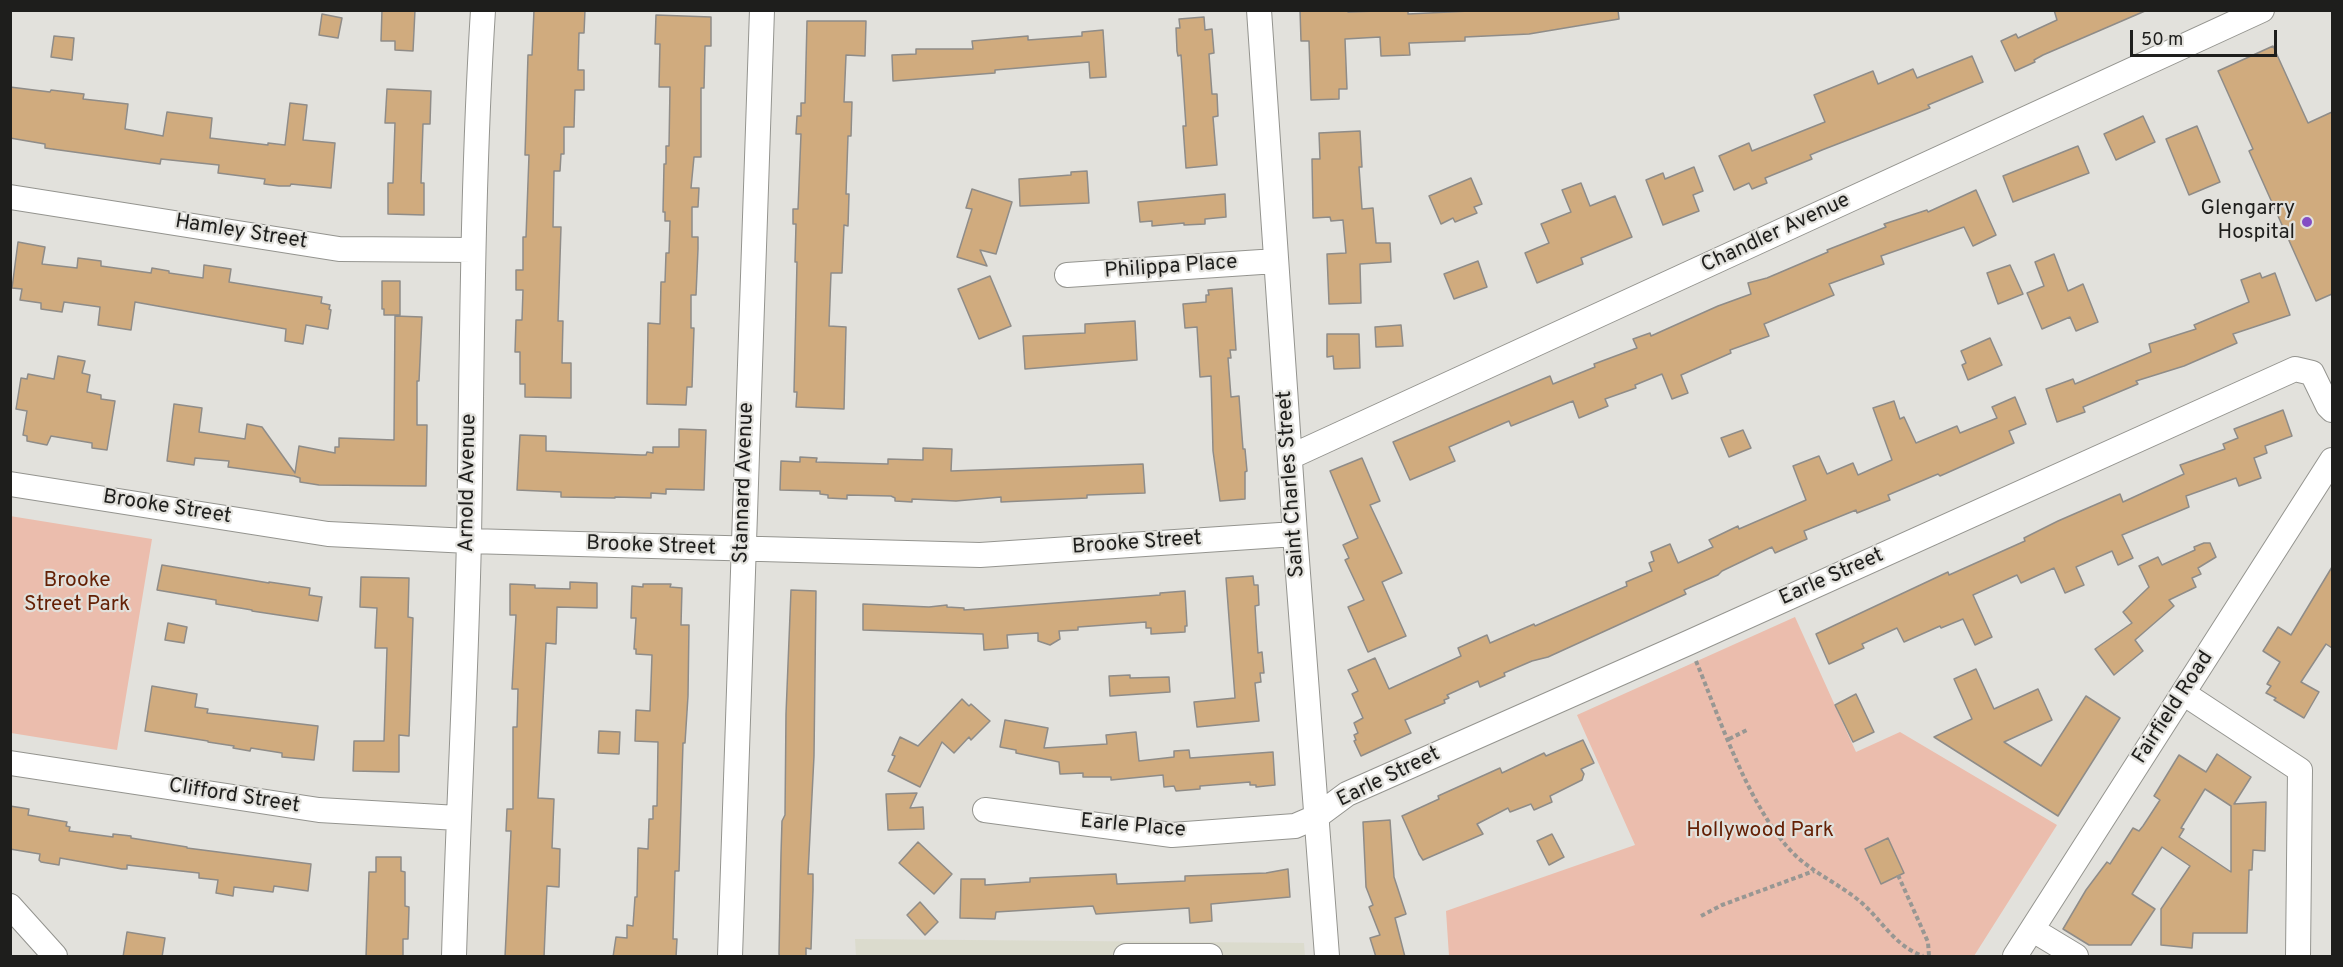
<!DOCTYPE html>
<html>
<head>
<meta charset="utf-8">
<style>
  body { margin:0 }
  #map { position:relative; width:2343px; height:967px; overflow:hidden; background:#e2e1dc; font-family:Overpass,sans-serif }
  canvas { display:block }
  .frame { position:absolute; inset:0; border:12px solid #1e1e1c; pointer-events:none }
  .scale { position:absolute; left:2130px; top:30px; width:147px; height:27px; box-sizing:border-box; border:3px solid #1e1e1c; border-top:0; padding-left:8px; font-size:18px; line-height:21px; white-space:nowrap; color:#1e1e1c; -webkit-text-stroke:4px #e2e1dc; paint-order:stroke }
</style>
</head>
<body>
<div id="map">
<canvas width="2343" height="967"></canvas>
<div class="frame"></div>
<div class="scale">50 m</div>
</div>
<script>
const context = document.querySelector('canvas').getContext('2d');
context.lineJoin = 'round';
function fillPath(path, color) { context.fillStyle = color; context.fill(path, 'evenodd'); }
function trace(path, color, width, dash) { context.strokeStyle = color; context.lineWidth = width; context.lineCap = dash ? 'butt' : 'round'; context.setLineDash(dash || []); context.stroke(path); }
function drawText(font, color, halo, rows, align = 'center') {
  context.font = font + ' Overpass,sans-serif'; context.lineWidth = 4.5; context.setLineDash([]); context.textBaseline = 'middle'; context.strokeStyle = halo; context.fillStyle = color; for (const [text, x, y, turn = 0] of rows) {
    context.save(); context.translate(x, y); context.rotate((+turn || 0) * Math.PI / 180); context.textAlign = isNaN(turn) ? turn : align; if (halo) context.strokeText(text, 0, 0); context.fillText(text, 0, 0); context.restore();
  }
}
const built = new Path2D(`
  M 855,939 L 1304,943 L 1305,956 L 856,956 Z`);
const green = new Path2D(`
  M 10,516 L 152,539 L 117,750 L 11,733 Z
  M 1795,617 L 1856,752 L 1900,732 L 2057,825 L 1974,956 L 1449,956 L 1446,911 L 1635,845 L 1577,715 Z`);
const building = new Path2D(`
  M 382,10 L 415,10 L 413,51 L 395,50 L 395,41 L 381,41 Z
  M 534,10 L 585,10 L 584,33 L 579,33 L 578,70 L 584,70 L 584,90 L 575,90 L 574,127 L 564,127 L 564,154 L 561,154 L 560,171 L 554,171 L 553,227 L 561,227 L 558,321 L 563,321 L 562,363 L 571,363 L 571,398 L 525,397 L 525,384 L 520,384 L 520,352 L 515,352 L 516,320 L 522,320 L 523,290 L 516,290 L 516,270 L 523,270 L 523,237 L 526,237 L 529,155 L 525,155 L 527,88 L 528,55 L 532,55 Z
  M 1300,10 L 1348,10 L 1348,12 L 1408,10 L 1408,14 L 1490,10 L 1618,10 L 1619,19 L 1529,34 L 1465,37 L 1465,41 L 1409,43 L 1410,55 L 1381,56 L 1380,37 L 1345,39 L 1347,89 L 1339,89 L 1339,99 L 1311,100 L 1309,41 L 1301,41 Z
  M 2054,10 L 2145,10 L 2145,11 L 2043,55 L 2034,60 L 2035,62 L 2015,71 L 2001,41 L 2016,34 L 2018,38 L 2057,20 Z
  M 322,14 L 342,18 L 338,38 L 319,35 Z
  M 656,15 L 711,17 L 711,46 L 705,46 L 704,88 L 701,88 L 701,157 L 694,157 L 691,188 L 699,188 L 698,207 L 692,207 L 692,237 L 698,237 L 698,249 L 696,295 L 691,295 L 691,328 L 694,328 L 692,387 L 687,387 L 686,405 L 647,404 L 648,323 L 660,324 L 661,282 L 665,282 L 666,253 L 669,253 L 670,221 L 665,221 L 665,212 L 663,212 L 664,164 L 666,164 L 666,146 L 669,146 L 670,87 L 659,87 L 660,44 L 655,44 Z
  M 1204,17 L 1205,30 L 1212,29 L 1214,53 L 1209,54 L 1212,94 L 1217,94 L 1218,116 L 1213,117 L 1217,165 L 1186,168 L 1183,126 L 1186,126 L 1181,55 L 1178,56 L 1177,51 L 1176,28 L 1180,28 L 1179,19 Z
  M 807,21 L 866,21 L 865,56 L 846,55 L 844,102 L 852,102 L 851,136 L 848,136 L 846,194 L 849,194 L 848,226 L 844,225 L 842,273 L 831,273 L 829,326 L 846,327 L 844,409 L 796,407 L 797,392 L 794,392 L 797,262 L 795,262 L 796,224 L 793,224 L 793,209 L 798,209 L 801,134 L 796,134 L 797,116 L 801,116 L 801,103 L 805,103 Z
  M 1103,30 L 1106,77 L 1090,78 L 1089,62 L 995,70 L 995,73 L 893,81 L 892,55 L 916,54 L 916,49 L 973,49 L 972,41 L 1028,36 L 1028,40 L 1082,36 L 1082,32 Z
  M 54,36 L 74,38 L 72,60 L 51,57 Z
  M 2273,46 L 2308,123 L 2332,112 L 2332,294 L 2316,301 L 2249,151 L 2253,149 L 2218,71 Z
  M 1972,56 L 1983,82 L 1928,105 L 1930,108 L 1915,114 L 1822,150 L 1810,155 L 1812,159 L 1765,178 L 1767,183 L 1752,189 L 1749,183 L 1734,190 L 1719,156 L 1749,143 L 1752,151 L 1825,122 L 1814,95 L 1873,71 L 1878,84 L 1913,69 L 1917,78 Z
  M 10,87 L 50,92 L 51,90 L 84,94 L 83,99 L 128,104 L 125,129 L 163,136 L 167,112 L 212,118 L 210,138 L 268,145 L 268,143 L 285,145 L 290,103 L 307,105 L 303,140 L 335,143 L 331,188 L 291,184 L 290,186 L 279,186 L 264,184 L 265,179 L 218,173 L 219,165 L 161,159 L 160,164 L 45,148 L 45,144 L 10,138 Z
  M 387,89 L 431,91 L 430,124 L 423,124 L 421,183 L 424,183 L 424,215 L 388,214 L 388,183 L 393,183 L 395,123 L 385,123 Z
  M 2143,116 L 2155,142 L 2116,160 L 2104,134 Z
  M 2197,126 L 2220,182 L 2189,195 L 2166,139 Z
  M 1360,131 L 1362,167 L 1359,167 L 1362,209 L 1373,208 L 1376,243 L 1390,243 L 1391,262 L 1360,264 L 1361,303 L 1329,304 L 1327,254 L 1346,253 L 1343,220 L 1331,221 L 1330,217 L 1313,218 L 1312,159 L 1320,159 L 1319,133 Z
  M 2078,146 L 2089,173 L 2013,202 L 2003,176 Z
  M 1694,167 L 1703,191 L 1693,195 L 1699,211 L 1663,225 L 1646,180 L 1663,173 L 1665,179 Z
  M 1087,171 L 1089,203 L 1020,206 L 1019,179 L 1071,175 L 1071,172 Z
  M 1471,178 L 1482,204 L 1474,207 L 1477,213 L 1455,222 L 1453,218 L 1441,224 L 1429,196 Z
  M 1581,183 L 1590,206 L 1615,196 L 1632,237 L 1581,258 L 1583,264 L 1537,283 L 1525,253 L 1549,243 L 1541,224 L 1571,212 L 1562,190 Z
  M 972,189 L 1012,202 L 996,254 L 980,250 L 987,266 L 957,257 L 972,209 L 966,208 Z
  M 1976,190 L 1996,235 L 1973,246 L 1964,227 L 1881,256 L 1884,264 L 1829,284 L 1834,295 L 1764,324 L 1769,336 L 1730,350 L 1731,353 L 1681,375 L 1688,393 L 1672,399 L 1662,374 L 1635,385 L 1636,388 L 1605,399 L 1608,406 L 1579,418 L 1573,401 L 1511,426 L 1509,421 L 1449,447 L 1455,461 L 1410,480 L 1393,442 L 1550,376 L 1553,384 L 1595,367 L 1594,364 L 1637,348 L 1633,339 L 1650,333 L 1651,336 L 1718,306 L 1751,294 L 1748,283 L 1767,278 L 1828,252 L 1827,250 L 1886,227 L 1884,224 L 1927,210 L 1928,212 Z
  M 1225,194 L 1226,217 L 1205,219 L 1205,224 L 1184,225 L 1184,223 L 1152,226 L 1152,221 L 1140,222 L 1138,202 Z
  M 18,242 L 45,247 L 42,264 L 77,268 L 78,258 L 101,261 L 101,266 L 151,273 L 152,268 L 169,271 L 169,273 L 203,278 L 204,265 L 231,269 L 229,282 L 322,297 L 321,303 L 330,305 L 329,309 L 331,310 L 328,329 L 306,325 L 303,344 L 285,341 L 286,329 L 135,302 L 131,330 L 98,325 L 100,307 L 64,302 L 62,312 L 41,309 L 41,303 L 20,300 L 22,289 L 12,288 Z
  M 2054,254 L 2068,291 L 2083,284 L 2098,322 L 2076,331 L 2070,317 L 2042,329 L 2027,293 L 2044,286 L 2035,262 Z
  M 1478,261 L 1487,287 L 1454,299 L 1444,274 Z
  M 2010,265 L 2023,294 L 1998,304 L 1987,273 Z
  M 2260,273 L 2262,278 L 2275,273 L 2290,315 L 2233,334 L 2237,343 L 2184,366 L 2136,381 L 2138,384 L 2083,407 L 2085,412 L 2057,422 L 2046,389 L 2073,379 L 2075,384 L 2151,352 L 2149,344 L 2196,329 L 2194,325 L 2249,302 L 2241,280 Z
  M 990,276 L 1011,326 L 979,339 L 958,289 Z
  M 382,281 L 400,281 L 400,315 L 384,315 L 384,309 L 382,309 Z
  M 1232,288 L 1236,350 L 1230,350 L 1231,358 L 1228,358 L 1231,397 L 1239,396 L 1243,449 L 1245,449 L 1247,471 L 1245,472 L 1245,499 L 1220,501 L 1213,451 L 1211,376 L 1200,377 L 1197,327 L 1185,328 L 1183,304 L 1206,302 L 1206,295 L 1209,295 L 1208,290 Z
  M 395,316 L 422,317 L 419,381 L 417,381 L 417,425 L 427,425 L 426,486 L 319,485 L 300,482 L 300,478 L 294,476 L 228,467 L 229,461 L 195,458 L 194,465 L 167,461 L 174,404 L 202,408 L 199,432 L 245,439 L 247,424 L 262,427 L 295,473 L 299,446 L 335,453 L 335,447 L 339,447 L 339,438 L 394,440 Z
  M 1135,321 L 1137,360 L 1025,369 L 1023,336 L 1085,333 L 1085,324 Z
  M 1401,325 L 1403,346 L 1376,347 L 1375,327 Z
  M 1327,334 L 1359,334 L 1360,368 L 1334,369 L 1333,356 L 1327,357 Z
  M 1990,338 L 2002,365 L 1968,380 L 1962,365 L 1966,363 L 1961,351 Z
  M 58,356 L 85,361 L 82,373 L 90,375 L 87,392 L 101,395 L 101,399 L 115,401 L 107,450 L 92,448 L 92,443 L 51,436 L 47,445 L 27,441 L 27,436 L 23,435 L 27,411 L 16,409 L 21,378 L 27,379 L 28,374 L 54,379 Z
  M 2015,397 L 2026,424 L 2009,431 L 2014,443 L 1940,476 L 1938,474 L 1888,495 L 1890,500 L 1857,513 L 1856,510 L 1804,531 L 1807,539 L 1775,553 L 1772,547 L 1722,571 L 1718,575 L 1684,590 L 1686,594 L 1548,657 L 1532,661 L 1504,673 L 1505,676 L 1480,687 L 1478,681 L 1447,695 L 1449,698 L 1444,700 L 1445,703 L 1405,720 L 1411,733 L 1361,756 L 1354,741 L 1356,740 L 1354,735 L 1358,733 L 1354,723 L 1363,718 L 1352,694 L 1358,691 L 1348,670 L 1375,658 L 1389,689 L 1461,656 L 1458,648 L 1487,635 L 1490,643 L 1534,624 L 1535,626 L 1627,586 L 1626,582 L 1652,571 L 1649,563 L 1654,561 L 1651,552 L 1670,544 L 1678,563 L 1713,547 L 1709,540 L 1738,526 L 1739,529 L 1806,500 L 1793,466 L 1819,456 L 1827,474 L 1853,463 L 1858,475 L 1892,460 L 1873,408 L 1894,401 L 1900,419 L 1904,417 L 1916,443 L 1957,426 L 1960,433 L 1997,418 L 1992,407 Z
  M 2283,410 L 2292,436 L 2265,446 L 2267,453 L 2254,458 L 2261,478 L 2239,486 L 2236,478 L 2186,496 L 2189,507 L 2122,535 L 2133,558 L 2118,565 L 2112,551 L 2076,567 L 2084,585 L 2065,593 L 2054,568 L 2021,583 L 2017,575 L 1973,595 L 1992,637 L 1975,645 L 1963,619 L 1941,628 L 1940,626 L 1904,642 L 1897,628 L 1862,644 L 1864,648 L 1829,664 L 1816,634 L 1948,572 L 1949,575 L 2025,541 L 2024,538 L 2058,521 L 2120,494 L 2123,502 L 2184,474 L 2180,465 L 2225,449 L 2223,444 L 2238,438 L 2234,429 Z
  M 679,429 L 706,430 L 704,490 L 666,489 L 666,494 L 651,493 L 651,498 L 615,497 L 615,498 L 561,497 L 561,492 L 517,490 L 520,435 L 546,436 L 546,451 L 641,455 L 646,455 L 647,452 L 653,453 L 653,447 L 679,447 Z
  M 1743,430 L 1751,448 L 1729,457 L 1721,438 Z
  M 923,448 L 952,449 L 951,471 L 1143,464 L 1145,493 L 1087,495 L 1087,498 L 1001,502 L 1001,497 L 956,501 L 912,499 L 912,502 L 895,501 L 895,498 L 891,496 L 847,495 L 847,499 L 828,498 L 828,495 L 820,494 L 820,491 L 780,490 L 781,461 L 800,462 L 800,457 L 817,458 L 816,462 L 888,464 L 888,459 L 923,460 Z
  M 1362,458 L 1380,501 L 1370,505 L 1402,573 L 1382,582 L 1406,636 L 1368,652 L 1348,607 L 1364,600 L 1345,560 L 1349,558 L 1343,545 L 1358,538 L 1330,471 Z
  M 2204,543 L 2210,543 L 2216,557 L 2198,568 L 2201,574 L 2192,578 L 2196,587 L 2169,600 L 2174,606 L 2135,640 L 2143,651 L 2114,675 L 2095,649 L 2132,623 L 2123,612 L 2149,587 L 2139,566 L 2158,557 L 2162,565 L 2195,550 L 2194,547 Z
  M 162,565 L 269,583 L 269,582 L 310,588 L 309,595 L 322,597 L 318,621 L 252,611 L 252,610 L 216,604 L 216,600 L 157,590 Z
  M 2332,567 L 2332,648 L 2326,644 L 2301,682 L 2319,692 L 2304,718 L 2274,700 L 2276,698 L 2266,693 L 2271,686 L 2267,684 L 2280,662 L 2263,651 L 2278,627 L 2291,635 Z
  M 1253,576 L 1254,585 L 1258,585 L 1259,605 L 1255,606 L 1256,623 L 1258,653 L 1262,652 L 1264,673 L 1260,673 L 1261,682 L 1255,683 L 1259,721 L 1197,727 L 1194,702 L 1235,698 L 1226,578 Z
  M 361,577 L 409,578 L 408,617 L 413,618 L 409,736 L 399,735 L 399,772 L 353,771 L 354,741 L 384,741 L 387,648 L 375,648 L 377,608 L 360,607 Z
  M 570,582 L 597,583 L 597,608 L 557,607 L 556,644 L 546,643 L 538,798 L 554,799 L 552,848 L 560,849 L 559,887 L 547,886 L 544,957 L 505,957 L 511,831 L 506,831 L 507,809 L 513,809 L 513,727 L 517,727 L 518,689 L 512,689 L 516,615 L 510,615 L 510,584 L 535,585 L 535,588 L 570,589 Z
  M 643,584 L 671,584 L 670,587 L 682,588 L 681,625 L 689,625 L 688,696 L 685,743 L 683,743 L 679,871 L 675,871 L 673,939 L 677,939 L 676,957 L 613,957 L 616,937 L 627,938 L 627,925 L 633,926 L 635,897 L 637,897 L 638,848 L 648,849 L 649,819 L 653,819 L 653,806 L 657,806 L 658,742 L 635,741 L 636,710 L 650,711 L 652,655 L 636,654 L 636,649 L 634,649 L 636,618 L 631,618 L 632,586 L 643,587 Z
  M 791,590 L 816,591 L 814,756 L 808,874 L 813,874 L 813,890 L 811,949 L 806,948 L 806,957 L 780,957 L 779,954 L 781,854 L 782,821 L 785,815 L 786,714 Z
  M 1185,591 L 1187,626 L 1185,626 L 1185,632 L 1151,634 L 1151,628 L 1146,628 L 1146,622 L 1078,627 L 1078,630 L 1059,631 L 1060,639 L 1050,645 L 1038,641 L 1038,633 L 1007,635 L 1008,648 L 984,650 L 983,634 L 863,630 L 863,604 L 929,607 L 947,605 L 947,607 L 964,608 L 964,610 L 1160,595 L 1160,593 Z
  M 168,623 L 187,627 L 184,643 L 165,640 Z
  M 1976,669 L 1994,709 L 2038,689 L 2052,720 L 2004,742 L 2041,766 L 2086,696 L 2120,718 L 2058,816 L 1934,737 L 1972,719 L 1954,679 Z
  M 1130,675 L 1130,678 L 1169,677 L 1170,692 L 1110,696 L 1109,676 Z
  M 152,686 L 197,694 L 195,707 L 208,709 L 207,713 L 318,726 L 314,760 L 282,757 L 282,753 L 251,748 L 250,751 L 233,748 L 234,746 L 208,742 L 208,741 L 145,731 Z
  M 1856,694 L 1874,732 L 1853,742 L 1835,705 Z
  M 962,699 L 969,706 L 971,704 L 990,721 L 971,740 L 969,737 L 954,753 L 942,742 L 920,787 L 888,771 L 895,756 L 892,755 L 900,737 L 918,746 Z
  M 1005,720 L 1048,728 L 1044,748 L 1107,744 L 1106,735 L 1136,732 L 1139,761 L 1174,757 L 1174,751 L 1189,750 L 1190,758 L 1273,752 L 1275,785 L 1256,787 L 1256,785 L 1250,785 L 1250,782 L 1200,786 L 1200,789 L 1176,791 L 1174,786 L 1164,787 L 1163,775 L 1111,780 L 1111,777 L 1083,777 L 1083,773 L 1060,774 L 1059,762 L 1016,753 L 1016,750 L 1000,747 Z
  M 599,731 L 620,732 L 619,754 L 598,753 Z
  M 1583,740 L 1594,763 L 1581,769 L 1584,774 L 1582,780 L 1550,796 L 1552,802 L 1534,810 L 1531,804 L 1510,812 L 1508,808 L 1477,824 L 1483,834 L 1423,860 L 1419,854 L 1402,816 L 1439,799 L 1438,796 L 1500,768 L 1502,773 L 1544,753 L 1546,756 Z
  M 2217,754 L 2251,777 L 2234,804 L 2266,802 L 2265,851 L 2253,850 L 2252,870 L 2249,870 L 2247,933 L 2193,933 L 2192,948 L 2161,945 L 2161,909 L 2190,866 L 2162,847 L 2132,894 L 2155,909 L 2131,945 L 2089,945 L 2063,929 L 2086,890 L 2107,862 L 2110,864 L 2133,828 L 2139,831 L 2143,826 L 2160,800 L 2154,796 L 2179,755 L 2206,772 ZM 2205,789 L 2231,806 L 2231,872 L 2179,837 L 2184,829 L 2181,828 Z
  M 917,793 L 910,808 L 923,807 L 924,829 L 888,830 L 886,794 Z
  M 10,806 L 29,809 L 28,815 L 67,822 L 66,826 L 70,827 L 69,831 L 113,837 L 113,834 L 131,836 L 131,838 L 187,847 L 187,848 L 311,864 L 308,891 L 274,886 L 273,892 L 234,887 L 233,896 L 216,893 L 218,880 L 199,878 L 199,873 L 127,865 L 127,869 L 122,869 L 60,858 L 59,865 L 41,862 L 39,860 L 40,854 L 10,849 Z
  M 1390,820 L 1394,877 L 1406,914 L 1395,918 L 1405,957 L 1376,957 L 1370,938 L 1380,935 L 1369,907 L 1373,905 L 1366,887 L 1363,822 Z
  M 1552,834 L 1564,857 L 1549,865 L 1537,841 Z
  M 1888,838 L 1904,873 L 1881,884 L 1865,849 Z
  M 918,842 L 952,874 L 934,894 L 899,863 Z
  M 376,857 L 401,857 L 401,871 L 405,872 L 405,906 L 409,907 L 408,939 L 403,939 L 403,957 L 366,957 L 369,872 L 376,872 Z
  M 1288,869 L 1290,897 L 1211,904 L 1212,921 L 1190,923 L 1189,908 L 1096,914 L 1093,906 L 996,912 L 995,919 L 960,918 L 961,879 L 985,879 L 985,885 L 1030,882 L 1030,878 L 1116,874 L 1117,884 L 1185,881 L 1185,876 L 1266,873 Z
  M 920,902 L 938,922 L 925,935 L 907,915 Z
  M 127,932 L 165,938 L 162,957 L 123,957 Z`);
const path = new Path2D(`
  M 1696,661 C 1720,719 1750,811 1795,855 C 1815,874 1841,885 1862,903 C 1883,922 1895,946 1923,956
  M 1729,739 L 1747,730
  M 1898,875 L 1928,942 L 1929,956
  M 1701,916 L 1722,905 L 1814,871`);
const minor = new Path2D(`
  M 1259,10 L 1295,534 L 1327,956
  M 10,197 L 339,249 L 473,250
  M 1067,275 L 1276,261
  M 1290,457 L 2262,10
  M 10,484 L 328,534 L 469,541 L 980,555 L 1295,534
  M 2183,693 L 2300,770 L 2298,956
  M 10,763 L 319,810 L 458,818
  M 985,810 L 1172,835 L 1295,826 L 1316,817 L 1347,794 L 1688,643 L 2295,369 L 2312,373 L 2328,406 L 2332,410
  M 10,906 L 55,956
  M 2033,930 L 2076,956
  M 454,956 C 458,817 466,678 469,538 C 472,362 472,186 483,10
  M 730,956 L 762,10
  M 1126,956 L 1210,956
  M 2015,956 L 2332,460`);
const markers = [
  [2307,222,6,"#834dc4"]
];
const poiNames = [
  ["Glengarry",2295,210],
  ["Hospital",2295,234]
];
const streetNames = [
  ["Hamley Street",241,233,9],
  ["Chandler Avenue",1776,234,-25],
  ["Philippa Place",1171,268,-4],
  ["Arnold Avenue",469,483,-89],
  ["Stannard Avenue",745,483,-88],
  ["Saint Charles Street",1292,484,-94],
  ["Brooke Street",167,508,9],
  ["Brooke Street",1137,544,-4],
  ["Brooke Street",651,547,2],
  ["Earle Street",1832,578,-24],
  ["Fairfield Road",2174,708,-57],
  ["Earle Street",1389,778,-26],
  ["Clifford Street",234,797,9],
  ["Earle Place",1133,827,5]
];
const parkNames = [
  ["Brooke",77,582],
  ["Street Park",77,606],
  ["Hollywood Park",1760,832]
];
fillPath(built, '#dbdbcd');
fillPath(green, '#ebbdad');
fillPath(building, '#d0ab7e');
trace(building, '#8f8c88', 1.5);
trace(minor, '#94948f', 26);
trace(path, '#989793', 4, [4.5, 3]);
trace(minor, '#fff', 24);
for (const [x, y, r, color] of markers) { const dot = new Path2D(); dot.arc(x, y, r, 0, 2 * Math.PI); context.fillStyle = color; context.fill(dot); trace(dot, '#e2e1dc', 2); }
drawText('21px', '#1e1e1c', '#e2e1dc', poiNames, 'right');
drawText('21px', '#1e1e1c', '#e2e1dc', streetNames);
drawText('21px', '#642005', '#e2e1dc', parkNames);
</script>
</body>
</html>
